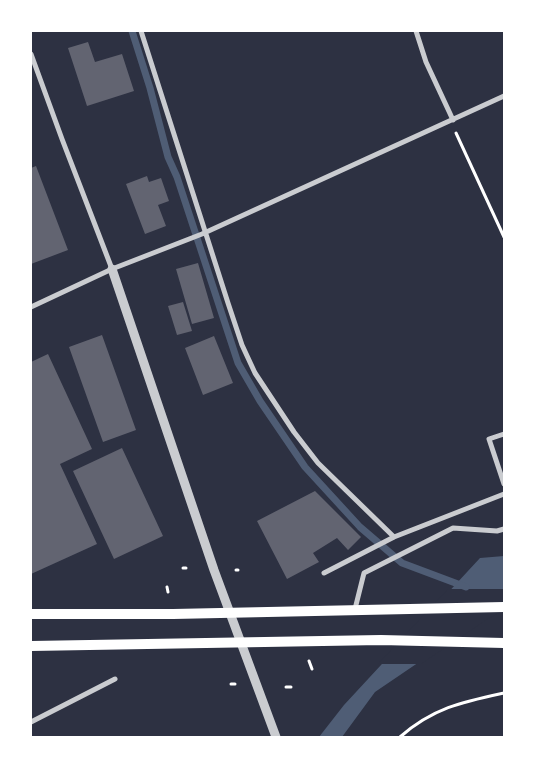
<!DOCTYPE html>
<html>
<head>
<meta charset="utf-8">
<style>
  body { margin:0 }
  #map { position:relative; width:535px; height:768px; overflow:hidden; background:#2d3142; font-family:"PT Sans",sans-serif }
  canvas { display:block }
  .frame { position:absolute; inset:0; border:32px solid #fff; pointer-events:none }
</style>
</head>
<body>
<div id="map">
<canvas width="535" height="768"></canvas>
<div class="frame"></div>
</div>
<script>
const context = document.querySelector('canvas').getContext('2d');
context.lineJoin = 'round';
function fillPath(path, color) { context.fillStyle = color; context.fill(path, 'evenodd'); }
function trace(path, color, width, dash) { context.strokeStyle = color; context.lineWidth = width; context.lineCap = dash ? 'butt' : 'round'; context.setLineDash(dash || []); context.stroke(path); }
const water = new Path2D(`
  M 504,556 L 504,607 L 484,618 L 375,692 L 342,737 L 319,737 L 344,705 L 480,558 Z`);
const pier = new Path2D(`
  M 448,589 L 504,589 L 504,610 L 486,620 L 421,664 L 378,664 Z`);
const stream = new Path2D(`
  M 132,31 L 150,88 L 168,157 L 177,177 L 238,363 L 260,401 L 305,467 L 360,527 L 402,563 L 466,587`);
const building = new Path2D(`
  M 88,42 L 95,62 L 122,54 L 134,91 L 87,106 L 68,48 Z
  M 36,166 L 68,250 L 31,264 L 31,168 Z
  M 147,176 L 149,182 L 161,178 L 169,201 L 158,205 L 166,226 L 145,234 L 126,184 Z
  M 198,263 L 214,318 L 192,324 L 176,269 Z
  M 183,302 L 192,331 L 177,335 L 168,306 Z
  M 102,335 L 136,430 L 103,442 L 69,347 Z
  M 214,336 L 233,383 L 203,395 L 185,348 Z
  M 48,354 L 92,449 L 60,464 L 97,544 L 31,574 L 31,362 Z
  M 122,448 L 163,536 L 114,559 L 73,471 Z
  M 315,491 L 361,537 L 348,550 L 337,538 L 313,553 L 319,562 L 287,579 L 257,521 Z`);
const path = new Path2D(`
  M 456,133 L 504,237
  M 183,568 L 186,568
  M 236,570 L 238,570
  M 167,587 L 168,592
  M 309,661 L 312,669
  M 231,684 L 235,684
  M 286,687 L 291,687
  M 400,737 C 433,708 462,702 504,693`);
const minor = new Path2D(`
  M 141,31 L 228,303 L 242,345 L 255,373 L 294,432 L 318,463 L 394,537
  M 416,31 L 426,62 L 453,120
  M 31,54 L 62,139 L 112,269
  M 31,307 L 112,269 L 202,234 L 504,96
  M 504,434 L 489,439 L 504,484
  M 324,573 L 394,537 L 504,494
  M 355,609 L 364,573 L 453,528 L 497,531 L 504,529
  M 31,722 L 115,679`);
const tertiary = new Path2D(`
  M 112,269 L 214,570 L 276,737`);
const secondary = new Path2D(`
  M 31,614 L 173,614 L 504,607
  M 31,646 L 381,640 L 504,643`);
fillPath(water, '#4f5d75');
fillPath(pier, '#2d3142');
trace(stream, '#4f5d75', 7);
fillPath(building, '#626471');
trace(path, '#fff', 3);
trace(minor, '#caccd0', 5);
trace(tertiary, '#caccd0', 9);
trace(secondary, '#fff', 10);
</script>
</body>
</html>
